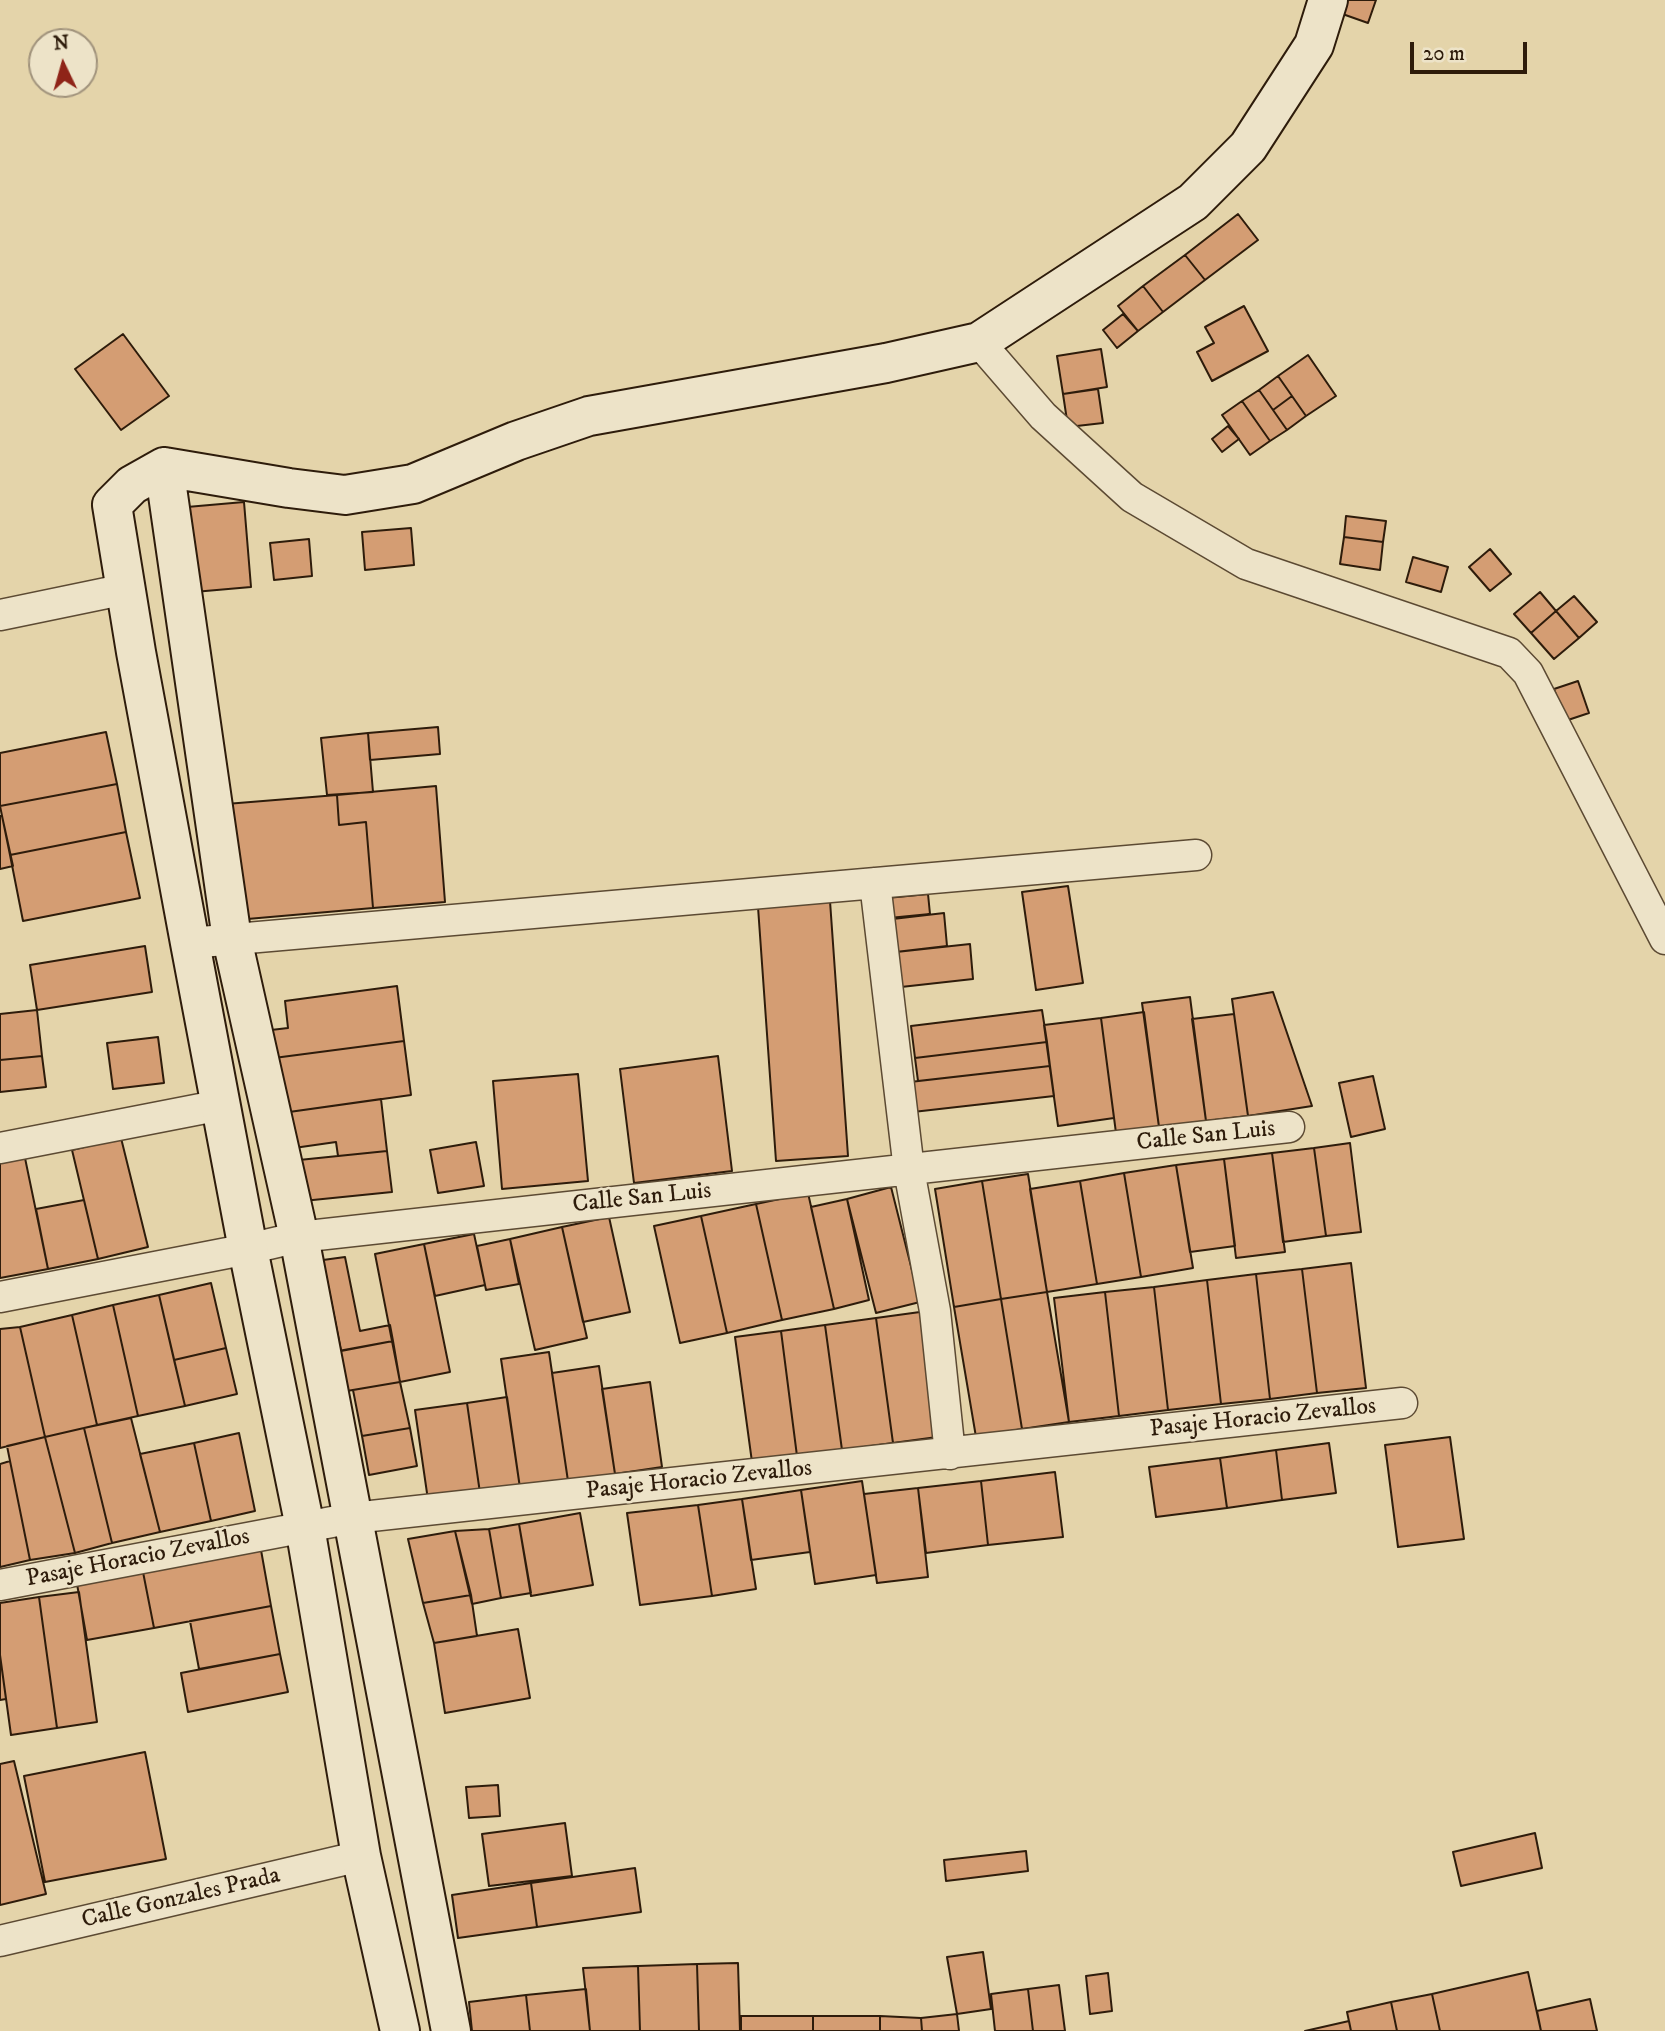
<!DOCTYPE html>
<html>
<head>
<meta charset="utf-8">
<style>
  body { margin:0 }
  #map { position:relative; width:1665px; height:2031px; overflow:hidden; background:#e4d4aa; font-family:"IM FELL DW Pica",serif }
  canvas { display:block }
  .north { position:absolute; left:28px; top:28px; width:70px; height:70px; box-sizing:border-box; background:#ede3c8; border:2px solid #a1937c; border-radius:50%; rotate:355deg; font-size:19px; font-weight:700; line-height:28px; text-align:center; color:#2e1c0b }
  .north::after { content:''; display:block; margin:auto; width:24px; height:32px; background:#8f2418; clip-path:polygon(50% 0,100% 100%,50% 72%,0 100%) }
  .scale { position:absolute; left:1410px; top:42px; width:117px; height:32px; box-sizing:border-box; border:4px solid #2e1c0b; border-top:0; padding-left:9px; font-size:21px; line-height:24px; white-space:nowrap; color:#2e1c0b; -webkit-text-stroke:5px #ede3c8; paint-order:stroke }
</style>
</head>
<body>
<div id="map">
<canvas width="1665" height="2031"></canvas>
<div class="north">N</div>
<div class="scale">20 m</div>
</div>
<script>
const context = document.querySelector('canvas').getContext('2d');
context.lineJoin = 'round';
function fillPath(path, color) { context.fillStyle = color; context.fill(path, 'evenodd'); }
function trace(path, color, width, dash) { context.strokeStyle = color; context.lineWidth = width; context.lineCap = dash ? 'butt' : 'round'; context.setLineDash(dash || []); context.stroke(path); }
function drawText(font, color, halo, rows, align = 'center') {
  context.font = font + ' "IM FELL DW Pica",serif'; context.lineWidth = 5; context.setLineDash([]); context.textBaseline = 'middle'; context.strokeStyle = halo; context.fillStyle = color; for (const [text, x, y, turn = 0] of rows) {
    context.save(); context.translate(x, y); context.rotate((+turn || 0) * Math.PI / 180); context.textAlign = isNaN(turn) ? turn : align; if (halo) context.strokeText(text, 0, 0); context.fillText(text, 0, 0); context.restore();
  }
}
const building = new Path2D(`
  M 1338,0 L 1376,0 L 1368,23 L 1334,11 Z
  M 1238,214 L 1258,240 L 1205,280 L 1185,255 Z
  M 1185,255 L 1205,280 L 1163,312 L 1143,286 Z
  M 1143,286 L 1163,312 L 1138,331 L 1118,306 Z
  M 1244,306 L 1268,351 L 1212,381 L 1197,352 L 1214,343 L 1205,327 Z
  M 1123,314 L 1138,331 L 1117,348 L 1103,330 Z
  M 123,334 L 169,396 L 121,430 L 75,369 Z
  M 1101,349 L 1107,387 L 1063,394 L 1057,356 Z
  M 1308,355 L 1336,396 L 1306,416 L 1278,376 Z
  M 1278,376 L 1292,396 L 1273,410 L 1259,390 Z
  M 1098,389 L 1103,423 L 1068,427 L 1063,394 Z
  M 1259,390 L 1287,430 L 1270,441 L 1242,401 Z
  M 1292,396 L 1306,416 L 1287,430 L 1273,410 Z
  M 1242,401 L 1270,441 L 1250,455 L 1222,415 Z
  M 1228,426 L 1239,439 L 1222,452 L 1212,439 Z
  M 244,502 L 251,587 L 194,592 L 187,507 Z
  M 1346,516 L 1386,521 L 1383,542 L 1344,537 Z
  M 411,528 L 414,565 L 365,570 L 362,532 Z
  M 1344,537 L 1383,542 L 1380,570 L 1340,564 Z
  M 309,539 L 312,576 L 274,580 L 270,543 Z
  M 1490,549 L 1511,574 L 1490,591 L 1469,567 Z
  M 1413,557 L 1448,567 L 1441,592 L 1406,582 Z
  M 1540,592 L 1556,611 L 1531,633 L 1514,614 Z
  M 1574,596 L 1597,622 L 1579,638 L 1556,611 Z
  M 1556,611 L 1579,638 L 1554,659 L 1531,633 Z
  M 1578,681 L 1589,713 L 1565,721 L 1554,689 Z
  M 438,727 L 440,754 L 370,760 L 368,733 Z
  M 106,732 L 117,784 L 0,806 L 0,753 Z
  M 368,733 L 373,792 L 327,795 L 321,738 Z
  M 117,784 L 126,832 L 10,855 L 0,806 Z
  M 436,786 L 445,902 L 373,908 L 366,822 L 339,825 L 337,795 Z
  M 337,795 L 339,825 L 366,822 L 373,908 L 236,920 L 226,804 Z
  M 0,816 L 2,816 L 13,866 L 0,869 Z
  M 126,832 L 140,898 L 23,921 L 10,855 Z
  M 1068,886 L 1083,983 L 1036,990 L 1022,892 Z
  M 928,894 L 930,914 L 889,918 L 887,898 Z
  M 830,901 L 848,1156 L 776,1161 L 758,907 Z
  M 944,913 L 947,946 L 887,953 L 884,920 Z
  M 970,944 L 973,979 L 892,988 L 887,953 Z
  M 145,946 L 152,992 L 37,1010 L 30,965 Z
  M 397,986 L 404,1041 L 274,1058 L 271,1030 L 288,1028 L 285,1001 Z
  M 1273,992 L 1312,1106 L 1248,1116 L 1232,999 Z
  M 1190,997 L 1206,1121 L 1159,1127 L 1142,1003 Z
  M 37,1010 L 42,1056 L 0,1060 L 0,1014 Z
  M 1042,1010 L 1047,1042 L 915,1058 L 911,1026 Z
  M 1144,1012 L 1159,1127 L 1116,1133 L 1101,1018 Z
  M 1234,1014 L 1248,1116 L 1206,1121 L 1192,1019 Z
  M 1101,1018 L 1114,1118 L 1058,1126 L 1044,1025 Z
  M 158,1037 L 164,1083 L 113,1089 L 107,1043 Z
  M 404,1041 L 411,1095 L 282,1113 L 274,1058 Z
  M 1047,1042 L 1050,1066 L 918,1081 L 915,1058 Z
  M 42,1056 L 46,1087 L 0,1092 L 0,1060 Z
  M 718,1056 L 732,1171 L 634,1183 L 620,1069 Z
  M 1050,1066 L 1054,1096 L 913,1112 L 910,1082 Z
  M 578,1074 L 588,1181 L 502,1189 L 493,1081 Z
  M 1373,1076 L 1385,1129 L 1351,1137 L 1339,1083 Z
  M 381,1099 L 387,1151 L 338,1156 L 336,1142 L 287,1149 L 282,1113 Z
  M 121,1138 L 148,1247 L 98,1259 L 72,1150 Z
  M 476,1142 L 484,1186 L 438,1193 L 430,1150 Z
  M 1350,1143 L 1361,1232 L 1326,1236 L 1314,1148 Z
  M 1314,1148 L 1326,1236 L 1283,1242 L 1272,1153 Z
  M 387,1151 L 392,1192 L 303,1201 L 299,1160 Z
  M 1272,1153 L 1285,1252 L 1236,1258 L 1224,1159 Z
  M 25,1158 L 48,1269 L 0,1278 L 0,1163 Z
  M 1224,1159 L 1235,1246 L 1190,1252 L 1176,1165 Z
  M 1176,1165 L 1193,1268 L 1141,1277 L 1124,1173 Z
  M 1124,1173 L 1141,1277 L 1097,1284 L 1080,1181 Z
  M 1028,1174 L 1047,1292 L 1001,1299 L 982,1181 Z
  M 982,1181 L 1001,1299 L 954,1307 L 935,1189 Z
  M 1080,1181 L 1097,1284 L 1047,1292 L 1030,1189 Z
  M 891,1187 L 920,1302 L 876,1313 L 847,1199 Z
  M 808,1193 L 834,1309 L 782,1320 L 756,1204 Z
  M 847,1199 L 869,1300 L 834,1309 L 811,1207 Z
  M 84,1200 L 98,1259 L 48,1269 L 36,1209 Z
  M 756,1204 L 782,1320 L 727,1333 L 701,1216 Z
  M 701,1216 L 727,1333 L 680,1343 L 654,1226 Z
  M 609,1217 L 630,1312 L 583,1322 L 562,1227 Z
  M 562,1227 L 587,1338 L 535,1350 L 510,1239 Z
  M 474,1234 L 485,1285 L 435,1296 L 424,1244 Z
  M 510,1239 L 519,1284 L 486,1290 L 477,1246 Z
  M 424,1244 L 450,1372 L 400,1382 L 375,1254 Z
  M 345,1257 L 360,1331 L 390,1325 L 393,1341 L 341,1351 L 323,1260 Z
  M 1351,1263 L 1366,1388 L 1317,1393 L 1302,1269 Z
  M 1302,1269 L 1317,1393 L 1270,1399 L 1256,1274 Z
  M 1256,1274 L 1270,1399 L 1221,1404 L 1207,1280 Z
  M 1207,1280 L 1221,1404 L 1168,1410 L 1154,1287 Z
  M 211,1283 L 226,1348 L 174,1360 L 159,1295 Z
  M 1154,1287 L 1168,1410 L 1119,1416 L 1105,1292 Z
  M 1047,1292 L 1069,1422 L 1022,1429 L 1001,1299 Z
  M 1105,1292 L 1119,1416 L 1069,1422 L 1054,1298 Z
  M 159,1295 L 185,1406 L 138,1416 L 113,1305 Z
  M 1001,1299 L 1022,1429 L 976,1437 L 954,1307 Z
  M 113,1305 L 138,1416 L 97,1425 L 72,1315 Z
  M 920,1312 L 937,1437 L 893,1443 L 876,1318 Z
  M 72,1315 L 97,1425 L 45,1437 L 20,1327 Z
  M 876,1318 L 893,1443 L 842,1450 L 825,1325 Z
  M 825,1325 L 842,1450 L 797,1456 L 781,1331 Z
  M 20,1327 L 45,1437 L 0,1448 L 0,1329 Z
  M 781,1331 L 797,1456 L 752,1462 L 735,1337 Z
  M 393,1341 L 400,1382 L 341,1392 L 333,1352 Z
  M 226,1348 L 237,1394 L 185,1406 L 174,1360 Z
  M 549,1352 L 568,1481 L 520,1488 L 501,1359 Z
  M 599,1366 L 615,1474 L 568,1481 L 552,1373 Z
  M 400,1382 L 410,1428 L 362,1436 L 353,1390 Z
  M 650,1382 L 662,1467 L 615,1474 L 602,1389 Z
  M 507,1397 L 520,1488 L 480,1493 L 467,1403 Z
  M 467,1403 L 480,1493 L 428,1500 L 415,1410 Z
  M 131,1418 L 160,1532 L 112,1543 L 84,1428 Z
  M 84,1428 L 112,1543 L 75,1553 L 45,1437 Z
  M 410,1428 L 417,1466 L 369,1475 L 362,1436 Z
  M 239,1433 L 255,1511 L 211,1521 L 194,1443 Z
  M 45,1437 L 75,1553 L 30,1560 L 7,1446 Z
  M 1450,1437 L 1464,1539 L 1398,1547 L 1385,1445 Z
  M 194,1443 L 211,1521 L 160,1532 L 140,1454 Z
  M 1329,1443 L 1336,1493 L 1282,1500 L 1276,1450 Z
  M 1276,1450 L 1282,1500 L 1227,1508 L 1220,1458 Z
  M 1220,1458 L 1227,1508 L 1156,1517 L 1149,1467 Z
  M 10,1461 L 30,1560 L 0,1567 L 0,1464 Z
  M 1055,1472 L 1063,1537 L 988,1545 L 981,1481 Z
  M 862,1481 L 876,1575 L 815,1584 L 801,1490 Z
  M 981,1481 L 988,1545 L 926,1553 L 918,1488 Z
  M 918,1488 L 928,1577 L 877,1583 L 864,1494 Z
  M 801,1490 L 810,1552 L 751,1560 L 742,1499 Z
  M 742,1499 L 756,1589 L 712,1596 L 698,1505 Z
  M 698,1505 L 712,1596 L 640,1605 L 627,1513 Z
  M 580,1513 L 593,1585 L 531,1596 L 519,1524 Z
  M 519,1524 L 531,1593 L 501,1598 L 489,1529 Z
  M 489,1529 L 501,1598 L 472,1604 L 455,1531 Z
  M 455,1531 L 471,1595 L 423,1603 L 408,1539 Z
  M 261,1550 L 271,1606 L 154,1628 L 143,1572 Z
  M 143,1572 L 154,1628 L 87,1640 L 77,1584 Z
  M 79,1592 L 97,1722 L 57,1728 L 39,1597 Z
  M 471,1595 L 477,1636 L 434,1643 L 423,1603 Z
  M 39,1597 L 57,1728 L 11,1735 L 0,1655 L 0,1603 Z
  M 271,1606 L 280,1654 L 199,1669 L 190,1621 Z
  M 518,1629 L 530,1698 L 445,1713 L 434,1643 Z
  M 280,1654 L 288,1692 L 188,1712 L 181,1673 Z
  M 0,1655 L 6,1699 L 0,1700 Z
  M 145,1752 L 166,1859 L 45,1882 L 24,1776 Z
  M 14,1761 L 46,1894 L 0,1905 L 0,1764 Z
  M 498,1785 L 500,1816 L 469,1818 L 466,1787 Z
  M 565,1823 L 572,1876 L 489,1886 L 482,1834 Z
  M 1535,1833 L 1542,1868 L 1461,1886 L 1453,1852 Z
  M 1026,1851 L 1028,1871 L 946,1881 L 944,1860 Z
  M 635,1868 L 641,1912 L 537,1927 L 531,1883 Z
  M 531,1883 L 537,1927 L 458,1938 L 452,1895 Z
  M 983,1952 L 991,2009 L 957,2014 L 947,1957 Z
  M 738,1963 L 740,2031 L 699,2031 L 697,1964 Z
  M 697,1964 L 699,2031 L 640,2031 L 638,1966 Z
  M 638,1966 L 640,2031 L 590,2031 L 583,1968 Z
  M 1528,1972 L 1541,2031 L 1440,2031 L 1432,1994 Z
  M 1108,1973 L 1112,2011 L 1090,2014 L 1086,1976 Z
  M 1059,1985 L 1065,2031 L 1033,2031 L 1028,1989 Z
  M 586,1989 L 590,2031 L 530,2031 L 526,1995 Z
  M 1028,1989 L 1033,2031 L 995,2031 L 991,1994 Z
  M 1432,1994 L 1440,2031 L 1397,2031 L 1391,2002 Z
  M 526,1995 L 530,2031 L 472,2031 L 469,2002 Z
  M 1590,1999 L 1597,2031 L 1541,2031 L 1537,2011 Z
  M 1391,2002 L 1397,2031 L 1351,2031 L 1347,2012 Z
  M 957,2014 L 959,2031 L 922,2031 L 921,2018 Z
  M 741,2016 L 813,2016 L 813,2031 L 741,2031 Z
  M 813,2016 L 880,2016 L 880,2031 L 813,2031 Z
  M 880,2016 L 921,2018 L 922,2031 L 880,2031 Z
  M 1349,2021 L 1351,2031 L 1305,2031 Z`);
const street = new Path2D(`
  M 979,342 L 1043,416 L 1132,497 L 1246,564 L 1509,653 L 1528,673 L 1665,939
  M 0,615 L 126,589
  M 875,883 L 909,1170 L 935,1311 L 950,1454
  M 190,943 L 1196,855
  M 0,1148 L 221,1105
  M 0,1297 L 248,1249 L 299,1237 L 1289,1127
  M 0,1585 L 353,1518 L 1402,1403
  M 0,1941 L 361,1856`);
const secondary = new Path2D(`
  M 164,467 L 232,939 L 299,1237 L 451,2031
  M 400,2031 L 361,1856 L 305,1527 L 248,1249 L 190,943 L 136,652 L 112,505 L 132,485 L 164,467 L 289,488 L 345,495 L 413,484 L 516,441 L 589,416 L 886,363 L 979,342 L 1193,202 L 1248,147 L 1314,45 L 1328,0`);
const streetNames = [
  ["Calle San Luis",1206,1137,-6],
  ["Calle San Luis",642,1199,-6],
  ["Pasaje Horacio Zevallos",1263,1419,-6],
  ["Pasaje Horacio Zevallos",699,1481,-6],
  ["Pasaje Horacio Zevallos",138,1559,-11],
  ["Calle Gonzales Prada",181,1899,-13]
];
fillPath(building, '#d49d73');
trace(building, '#2e1c0b', 2);
trace(street, '#5c4a33', 33);
trace(secondary, '#2e1c0b', 42);
trace(street, '#ede3c8', 30);
trace(secondary, '#ede3c8', 38);
drawText('24px', '#2e1c0b', '#ede3c8', streetNames);
</script>
</body>
</html>
